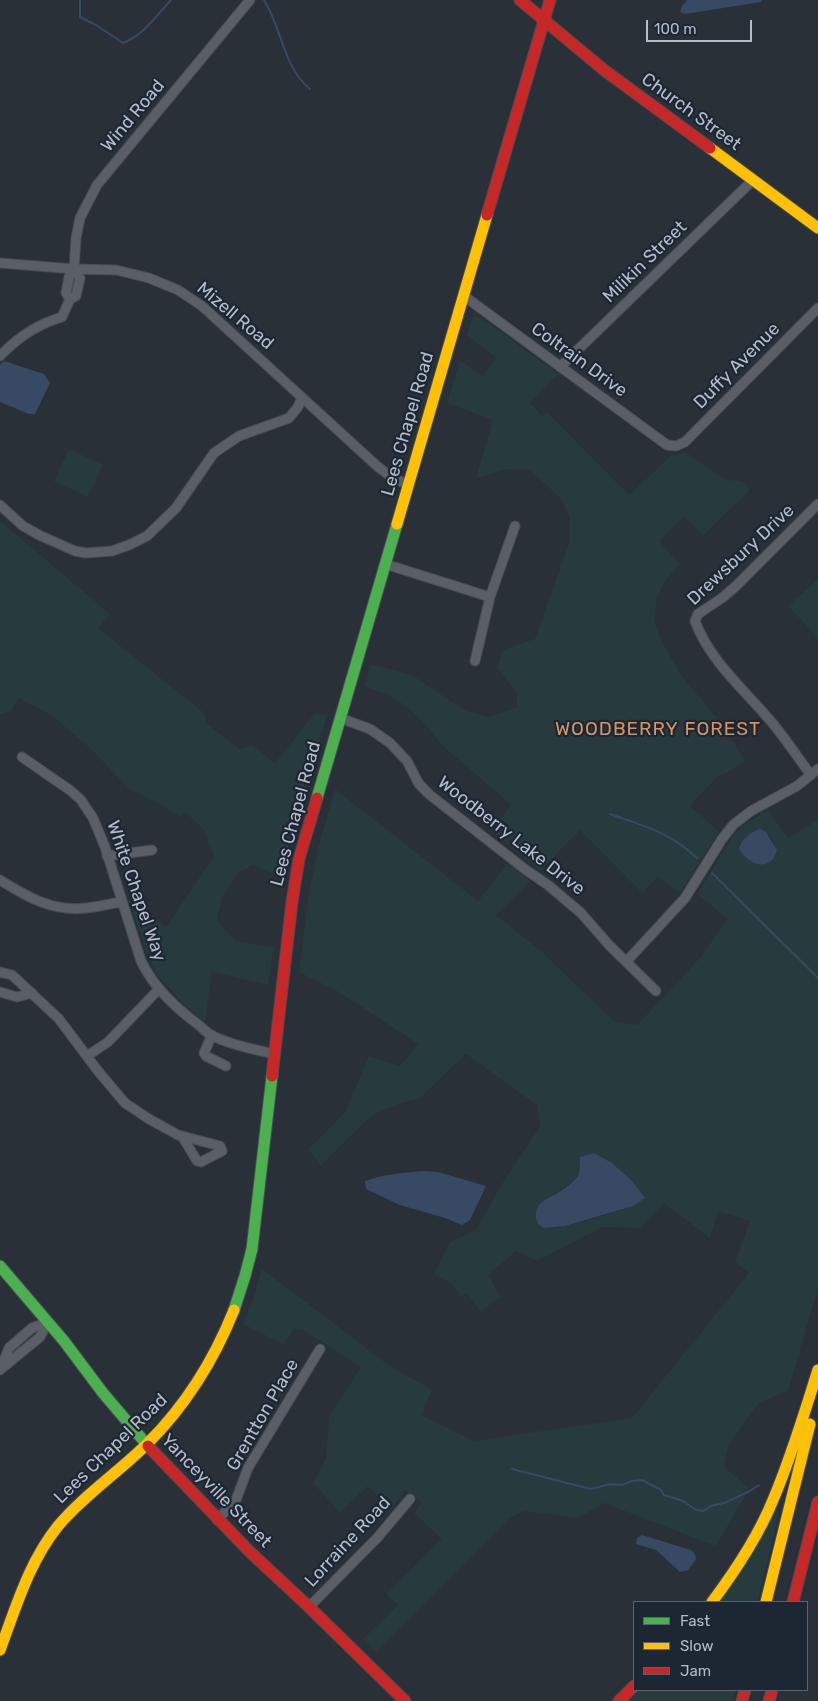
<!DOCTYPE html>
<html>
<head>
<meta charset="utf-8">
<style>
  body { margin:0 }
  #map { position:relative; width:818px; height:1701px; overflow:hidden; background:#2a3038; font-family:Rubik,sans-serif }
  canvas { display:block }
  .legend { position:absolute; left:633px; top:1601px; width:175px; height:90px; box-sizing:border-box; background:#1d2633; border:1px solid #59626f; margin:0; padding:6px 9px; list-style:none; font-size:15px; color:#b4bcc9 }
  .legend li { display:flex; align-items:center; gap:10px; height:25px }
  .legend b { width:25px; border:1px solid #59626f }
  .scale { position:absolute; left:646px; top:20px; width:106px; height:22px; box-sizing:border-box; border:2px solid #b4bcc9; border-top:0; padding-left:6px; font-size:15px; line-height:18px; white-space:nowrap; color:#b4bcc9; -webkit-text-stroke:4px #1d2633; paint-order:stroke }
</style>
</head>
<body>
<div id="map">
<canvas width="818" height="1701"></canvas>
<ul class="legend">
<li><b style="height:6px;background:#4caf50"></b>Fast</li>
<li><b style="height:6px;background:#ffc107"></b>Slow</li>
<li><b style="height:6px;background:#c62828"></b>Jam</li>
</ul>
<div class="scale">100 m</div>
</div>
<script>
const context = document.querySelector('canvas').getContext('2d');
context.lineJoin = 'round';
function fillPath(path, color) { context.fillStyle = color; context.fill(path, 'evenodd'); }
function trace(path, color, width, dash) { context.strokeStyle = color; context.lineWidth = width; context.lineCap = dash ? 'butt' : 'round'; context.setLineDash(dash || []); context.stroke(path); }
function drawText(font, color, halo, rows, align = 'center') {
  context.font = font + ' Rubik,sans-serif'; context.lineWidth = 4.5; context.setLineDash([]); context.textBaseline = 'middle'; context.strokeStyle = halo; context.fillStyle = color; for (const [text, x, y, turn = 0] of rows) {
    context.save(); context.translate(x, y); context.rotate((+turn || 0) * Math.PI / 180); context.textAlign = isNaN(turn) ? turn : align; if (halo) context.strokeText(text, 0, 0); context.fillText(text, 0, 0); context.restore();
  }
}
const green = new Path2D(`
  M 478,316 L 558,374 L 530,403 L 542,416 L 547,412 L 629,495 L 671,456 L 685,452 L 725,479 L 742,482 L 750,490 L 703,536 L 684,516 L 659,541 L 680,564 L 665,581 L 657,597 L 654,622 L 663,644 L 681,675 L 727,730 L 745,762 L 716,778 L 690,806 L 719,831 L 680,893 L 658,877 L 642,893 L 580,830 L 540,870 L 491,831 L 511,805 L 442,745 L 425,724 L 408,708 L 389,695 L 364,686 L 371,664 L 412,675 L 466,711 L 489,717 L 517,707 L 517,693 L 497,668 L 503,650 L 535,639 L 569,543 L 570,518 L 562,500 L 530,470 L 507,469 L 476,478 L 493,420 L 447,403 L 460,360 L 482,376 L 496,358 L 467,335 L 473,317 Z
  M 69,449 L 103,465 L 88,497 L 54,481 Z
  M 0,521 L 110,614 L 98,628 L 204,713 L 207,724 L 239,749 L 252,745 L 275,763 L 315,713 L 327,716 L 294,826 L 282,878 L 253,865 L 239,872 L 222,897 L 217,921 L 237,942 L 274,947 L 268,985 L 212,972 L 205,1022 L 186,1007 L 156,974 L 128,899 L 166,927 L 214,856 L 204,830 L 185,812 L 180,817 L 158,803 L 129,789 L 91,749 L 51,715 L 18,698 L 11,711 L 0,714 Z
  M 818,579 L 818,638 L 788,606 Z
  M 335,789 L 478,901 L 508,863 L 530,881 L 496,915 L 542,952 L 615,1022 L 637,1025 L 699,959 L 728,919 L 697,894 L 734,834 L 748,822 L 768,810 L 788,838 L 818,820 L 818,1288 L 788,1391 L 760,1402 L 729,1444 L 724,1466 L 749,1489 L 716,1546 L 604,1503 L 578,1518 L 525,1511 L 511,1517 L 376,1652 L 363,1639 L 398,1605 L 386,1594 L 442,1539 L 414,1513 L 422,1502 L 405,1490 L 391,1509 L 368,1486 L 340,1512 L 313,1483 L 326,1459 L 329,1417 L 361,1367 L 305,1331 L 294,1329 L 283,1344 L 243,1324 L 254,1297 L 262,1269 L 387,1364 L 432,1390 L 421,1415 L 474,1441 L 632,1418 L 749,1273 L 735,1262 L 750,1221 L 718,1211 L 710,1238 L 664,1203 L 639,1228 L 603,1227 L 537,1261 L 516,1251 L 488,1275 L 501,1297 L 480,1312 L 467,1293 L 461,1296 L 450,1282 L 434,1274 L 450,1242 L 476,1230 L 500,1187 L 540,1126 L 537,1105 L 466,1054 L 419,1099 L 400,1103 L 374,1114 L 343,1143 L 321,1166 L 309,1149 L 346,1111 L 369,1056 L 400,1066 L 418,1044 L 341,993 L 299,972 L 308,899 L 318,848 ZM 760,829 C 771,833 776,845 775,856 L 767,863 L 739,845 L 749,835 ZM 594,1153 L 612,1163 L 631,1180 L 633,1206 C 614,1212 557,1232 541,1227 L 541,1202 C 550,1197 575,1184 579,1173 C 580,1169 579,1163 580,1157 Z
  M 773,1509 L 778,1510 L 775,1531 L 757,1602 L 718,1602 Z
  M 638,1690 L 735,1690 L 733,1701 L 627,1701 Z`);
const water = new Path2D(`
  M 687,0 L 762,0 L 761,2 L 685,14 L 680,12 L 682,6 Z
  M 4,361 L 44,374 L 50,383 L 35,414 L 29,414 L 0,402 L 0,365 Z
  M 760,829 L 766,832 L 777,850 C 771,874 747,864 739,849 C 741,839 751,832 760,829 Z
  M 594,1153 L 612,1163 L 631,1180 L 645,1198 L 633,1206 L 565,1226 L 544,1228 C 534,1224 533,1209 542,1202 C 546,1198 554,1196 559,1192 C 565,1189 573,1182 577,1177 C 581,1172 579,1164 580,1157 Z
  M 423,1171 L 438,1172 L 486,1186 L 470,1220 L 462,1225 L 445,1218 L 400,1205 L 366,1189 L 365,1181 C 384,1174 403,1173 423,1171 Z
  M 642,1535 L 691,1550 L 695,1554 L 696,1559 L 688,1570 L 680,1572 L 656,1550 L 636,1544 L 637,1538 Z`);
const stream = new Path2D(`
  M 80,0 L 80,17 L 96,25 L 123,43 C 144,35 156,16 171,0
  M 264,0 C 282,28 283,67 310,89
  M 610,814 C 644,826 670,832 697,858
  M 712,873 L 818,978
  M 512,1469 L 591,1489 L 611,1484 L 622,1485 L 632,1481 L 642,1480 L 661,1490 L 664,1495 L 683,1501 L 696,1510 L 703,1511 L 711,1506 L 724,1503 L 748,1492 L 759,1485`);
const street = new Path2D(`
  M 0,263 L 74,269 L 116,270 L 149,278 L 178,290 L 202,306 L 377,466 L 390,476 L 408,485
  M 74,269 L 80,278 L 76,296 L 70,299 L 66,293 L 69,277 L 74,269 L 76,238 L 80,218 L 97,185 L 250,0
  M 464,296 L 667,445 L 676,446 L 685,442 L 818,308
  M 0,356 C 17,338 38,324 62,317 L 70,299
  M 560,367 L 753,180
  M 0,505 L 23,526 L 41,536 L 75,551 L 86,553 L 112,551 L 129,545 L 147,536 L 176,508 L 214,453 L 239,436 L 289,418 L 298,407 L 302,397
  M 385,564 L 490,597
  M 475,661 L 490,597 L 515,526
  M 340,718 L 370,729 L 390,743 L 407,761 L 419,784 L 430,795 L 526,870 L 548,885 L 581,913 L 609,945 L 656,991
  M 22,757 L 71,791 L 81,800 L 93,818 L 105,847 L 141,961 C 154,988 176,1008 200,1026 C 204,1030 209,1035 215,1037 C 234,1046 254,1049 274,1054
  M 811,775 C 799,759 787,741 774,725 C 747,692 710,662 695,621 L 698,614 L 722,598 L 736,586 L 818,504
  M 107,856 L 152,850
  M 0,880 C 27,897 53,912 86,908 C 98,907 109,904 121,902
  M 626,962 L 685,898 L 722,839 L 733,825 L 751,811 L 797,786 L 818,769
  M 0,972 L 12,975 L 59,1019 L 98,1071 L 125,1103 L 149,1119 L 178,1135 L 220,1146 L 222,1151 L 201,1162 L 197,1161 L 182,1136
  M 0,992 L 17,997 L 32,993
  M 212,1035 L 204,1053 L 206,1056 L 226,1066
  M 87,1056 L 108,1042 L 159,989
  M 1,1369 L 40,1337 L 48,1322
  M 0,1370 L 9,1348 L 32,1328 L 48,1322
  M 217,1520 L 236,1500 L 248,1468 L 320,1349
  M 309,1607 L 377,1538 L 410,1499`);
const fast = new Path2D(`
  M 317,798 L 397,524
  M 0,1266 L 64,1341 L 103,1393 L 148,1446
  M 234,1310 L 245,1276 L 252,1249 L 272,1076`);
const slow = new Path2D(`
  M 710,148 L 818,228
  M 397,524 L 487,215
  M 712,1602 C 736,1570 758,1537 773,1500 C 791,1458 804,1414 818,1370
  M 766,1602 L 810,1424
  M 0,1650 C 16,1607 29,1562 58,1526 C 84,1495 119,1472 148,1443 C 186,1405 214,1360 234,1310`);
const jam = new Path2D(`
  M 520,0 L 604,70 L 710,148
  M 487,215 L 550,0
  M 272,1076 L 292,902 L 299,859 L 317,798
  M 148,1446 L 249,1551 L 309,1607 L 405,1701
  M 793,1602 L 818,1502
  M 619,1701 L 634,1686
  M 742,1701 L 745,1690
  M 769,1701 L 772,1690`);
const streetNames = [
  ["Church Street",691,112,36],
  ["Wind Road",133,116,-50],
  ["Milikin Street",645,262,-44],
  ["Mizell Road",235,316,40],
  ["Coltrain Drive",579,360,36],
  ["Duffy Avenue",737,366,-45],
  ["Lees Chapel Road",408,424,-74],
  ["Drewsbury Drive",741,555,-43],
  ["Lees Chapel Road",296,814,-75],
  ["Woodberry Lake Drive",511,836,38],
  ["White Chapel Way",136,891,71],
  ["Grentton Place",263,1415,-60],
  ["Lees Chapel Road",111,1449,-44],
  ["Yanceyville Street",216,1491,46],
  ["Lorraine Road",348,1542,-47]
];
const neighbourhoodNames = [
  ["WOODBERRY FOREST",658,730]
];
fillPath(green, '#273a3e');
fillPath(water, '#384963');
trace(stream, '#384963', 2);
trace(street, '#484c53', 11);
trace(fast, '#484c53', 13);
trace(slow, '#484c53', 13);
trace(jam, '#484c53', 13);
trace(street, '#5a5e66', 9);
trace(fast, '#4caf50', 11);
trace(slow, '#ffc107', 11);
trace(jam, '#c62828', 11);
drawText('18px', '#b4bcc9', '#1d2633', streetNames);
context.letterSpacing = '1px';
drawText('19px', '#d59563', '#1d2633', neighbourhoodNames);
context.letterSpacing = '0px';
</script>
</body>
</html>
